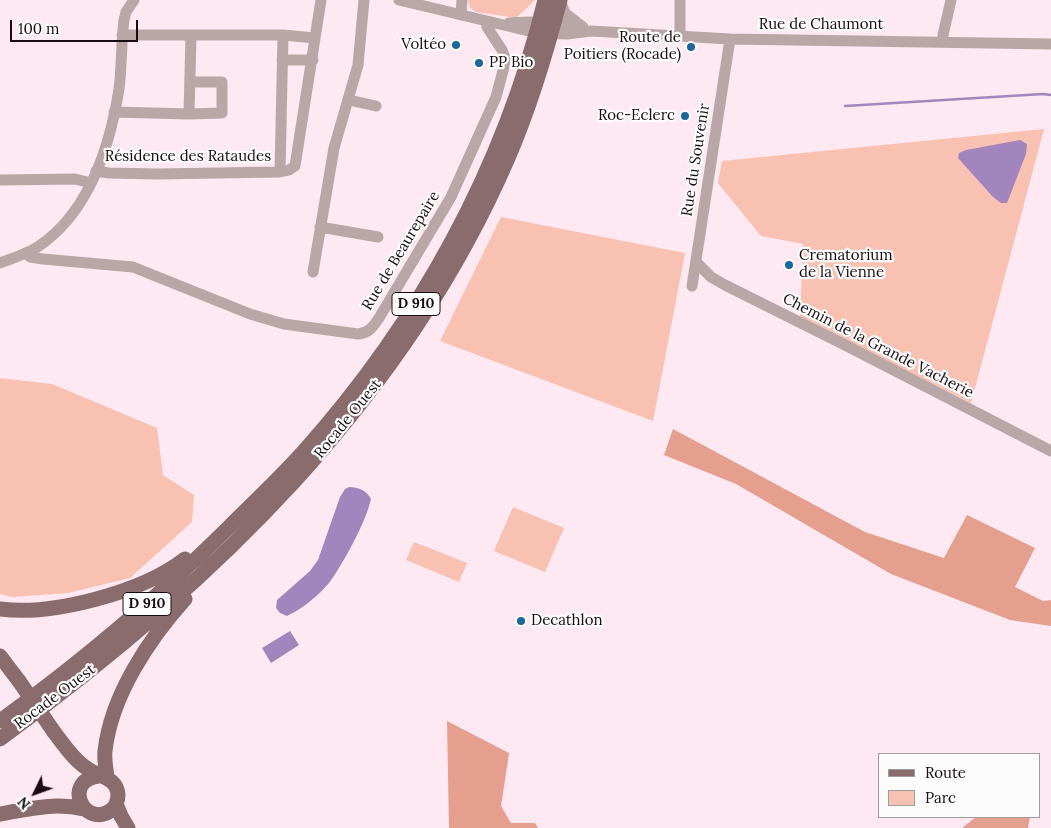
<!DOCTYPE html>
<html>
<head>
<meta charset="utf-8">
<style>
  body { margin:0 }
  #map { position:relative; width:1051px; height:828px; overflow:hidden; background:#fee8f1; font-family:Lora,serif }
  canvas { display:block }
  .legend { position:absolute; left:878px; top:753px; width:162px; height:65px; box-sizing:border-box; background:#fcfcfc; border:1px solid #a19c9e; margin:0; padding:6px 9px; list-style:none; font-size:15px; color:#180c12 }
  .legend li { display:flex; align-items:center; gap:10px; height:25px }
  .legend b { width:25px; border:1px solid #a19c9e }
  .north { position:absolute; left:10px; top:768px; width:50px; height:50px; -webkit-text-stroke:4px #fcfcfc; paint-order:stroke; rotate:228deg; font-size:14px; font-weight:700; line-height:20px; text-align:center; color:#180c12 }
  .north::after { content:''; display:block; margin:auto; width:18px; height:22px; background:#180c12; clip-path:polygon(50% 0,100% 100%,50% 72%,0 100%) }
  .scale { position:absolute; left:10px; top:20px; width:128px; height:22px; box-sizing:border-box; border:2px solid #180c12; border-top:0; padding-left:6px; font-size:15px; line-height:18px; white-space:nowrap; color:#180c12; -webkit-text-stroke:4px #fcfcfc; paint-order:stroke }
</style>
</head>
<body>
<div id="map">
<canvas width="1051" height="828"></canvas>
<ul class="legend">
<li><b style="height:6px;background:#8a6c6e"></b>Route</li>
<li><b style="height:14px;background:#f9c1b2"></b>Parc</li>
</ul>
<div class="north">N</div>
<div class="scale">100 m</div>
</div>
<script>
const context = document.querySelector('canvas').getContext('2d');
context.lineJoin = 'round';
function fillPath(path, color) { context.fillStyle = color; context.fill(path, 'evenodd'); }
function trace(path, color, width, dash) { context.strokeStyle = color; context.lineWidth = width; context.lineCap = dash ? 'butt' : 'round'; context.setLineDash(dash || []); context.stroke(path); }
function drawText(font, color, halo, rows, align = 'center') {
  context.font = font + ' Lora,serif'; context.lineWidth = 4.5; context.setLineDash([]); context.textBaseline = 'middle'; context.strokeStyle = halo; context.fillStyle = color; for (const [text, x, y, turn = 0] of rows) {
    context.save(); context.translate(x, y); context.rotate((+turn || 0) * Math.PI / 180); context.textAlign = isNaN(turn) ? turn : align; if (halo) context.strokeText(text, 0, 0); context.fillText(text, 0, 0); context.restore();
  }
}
const green = new Path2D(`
  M 468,0 L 535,0 L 516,18 L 476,12 L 470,8 Z
  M 1044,129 L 971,403 L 800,317 L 803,244 L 761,236 L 718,183 L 722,161 Z
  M 501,217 L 685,253 L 653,421 L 440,341 Z
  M 0,378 L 52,384 L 157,428 L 163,475 L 194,495 L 192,522 L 130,578 L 68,593 L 12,597 L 0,594 Z
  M 513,507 L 564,528 L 545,572 L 494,551 Z
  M 414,542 L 467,563 L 459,582 L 406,560 Z`);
const forest = new Path2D(`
  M 673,429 L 865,532 L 944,558 L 967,515 L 1035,548 L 1015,587 L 1043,601 L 1051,600 L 1051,626 L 1010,620 L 891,574 L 736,484 L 664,455 Z
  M 447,721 L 509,753 L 501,806 L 511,823 L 535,823 L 538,828 L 449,828 Z
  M 976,817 L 1030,817 L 1028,828 L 962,828 Z`);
const water = new Path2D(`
  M 1020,140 L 1027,144 L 1026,154 L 1007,203 L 1001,203 L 993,197 L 958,158 L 959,153 L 966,150 Z
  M 349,487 C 359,487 367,491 371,499 C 366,522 343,564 329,583 C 318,596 302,609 287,616 L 280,613 L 276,608 L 277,600 L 310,571 L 318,560 L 340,497 L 345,489 Z
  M 290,631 L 299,645 L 271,663 L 262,648 Z`);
const stream = new Path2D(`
  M 845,106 L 1043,94 L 1051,95`);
const minor = new Path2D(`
  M 399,0 L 537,33 L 567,34 L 591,31 L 730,39 L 1051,44
  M 560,0 L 565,13 L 583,27
  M 461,15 L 462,0
  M 509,23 C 534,21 560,21 584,29
  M 191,35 L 283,35 L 280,172 L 289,170 L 295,166 L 321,0
  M 283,35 L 315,38
  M 680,36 L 680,0
  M 943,42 L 943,35 L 951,0
  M 282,60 L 313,60
  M 349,100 L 376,106
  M 114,112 L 189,114 L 191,35 L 122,35
  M 189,114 L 222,113 L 222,82 L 190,82
  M 96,171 L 109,173 L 157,174 L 280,172
  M 0,180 L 75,179 L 91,183
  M 320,227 L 378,237
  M 25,253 L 30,257 L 43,259 L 133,267 L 250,314 L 284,324 L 358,334 C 369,333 373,327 379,318 L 451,197 L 496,97 L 504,67 L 505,58 L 502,50 L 487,27 L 486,21
  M 696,262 L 711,277 L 725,285 L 847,346 L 1051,451
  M 0,263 C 13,258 27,254 39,246 C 89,212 110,146 119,89 C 122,66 121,43 124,20 L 126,12 L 134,0
  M 313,272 L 334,148 L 358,65 L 364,0
  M 692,286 L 730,39`);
const major = new Path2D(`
  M 0,609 C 53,616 143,592 185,559
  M 0,656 L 19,681
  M 0,721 C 80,663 156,599 227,529 C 253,503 280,478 305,450 C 420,321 504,168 545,0
  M 54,732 C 64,745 74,760 88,769 C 99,777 117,777 118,795 C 118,801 115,808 110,811 C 83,828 62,780 99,776
  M 0,739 C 211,585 403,401 508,158 C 530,107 546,54 560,0
  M 107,777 C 106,769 104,759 105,751 C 111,696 149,639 185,599
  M 116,804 L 121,816 L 128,828
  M 0,814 C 29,809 55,802 84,809`);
const majorBridge = new Path2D(`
  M 19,681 L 54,732`);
const markers = [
  [456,45,5,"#1a689b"],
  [691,47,5,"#1a689b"],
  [479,63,5,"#1a689b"],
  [685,116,5,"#1a689b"],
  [789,265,5,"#1a689b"],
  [521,621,5,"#1a689b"]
];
const shields = [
  [416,304,48],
  [147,604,48]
];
const shieldNames = [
  ["D 910",416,304],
  ["D 910",147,604]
];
const streetNames = [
  ["Rue de Chaumont",821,25],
  ["Résidence des Rataudes",188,157],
  ["Rue du Souvenir",696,160,-81],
  ["Rue de Beaurepaire",401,251,-59],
  ["Chemin de la Grande Vacherie",878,346,27],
  ["Rocade Ouest",348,419,-51],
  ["Rocade Ouest",55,697,-37]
];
const poiNames = [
  ["Route de",681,38],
  ["Poitiers (Rocade)",681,55],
  ["Voltéo",446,45],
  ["PP Bio",489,63,"left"],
  ["Roc-Eclerc",675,116],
  ["Crematorium",799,256,"left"],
  ["de la Vienne",799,273,"left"],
  ["Decathlon",531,621,"left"]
];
fillPath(green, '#f9c1b2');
fillPath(forest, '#e59f8e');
fillPath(water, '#a285bd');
trace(stream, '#a285bd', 2.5);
trace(minor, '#b9a7a8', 11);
trace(major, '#8a6c6e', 15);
trace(majorBridge, '#8a6c6e', 15);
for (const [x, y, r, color] of markers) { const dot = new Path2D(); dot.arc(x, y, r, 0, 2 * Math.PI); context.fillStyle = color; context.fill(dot); trace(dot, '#fcfcfc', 2); }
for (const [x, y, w] of shields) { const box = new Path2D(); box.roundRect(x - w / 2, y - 11.5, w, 23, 4); context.fillStyle = '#fcfcfc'; context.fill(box); trace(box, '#180c12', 1); }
drawText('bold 14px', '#180c12', null, shieldNames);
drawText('15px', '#180c12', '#fcfcfc', streetNames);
drawText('15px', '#180c12', '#fcfcfc', poiNames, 'right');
</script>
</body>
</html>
